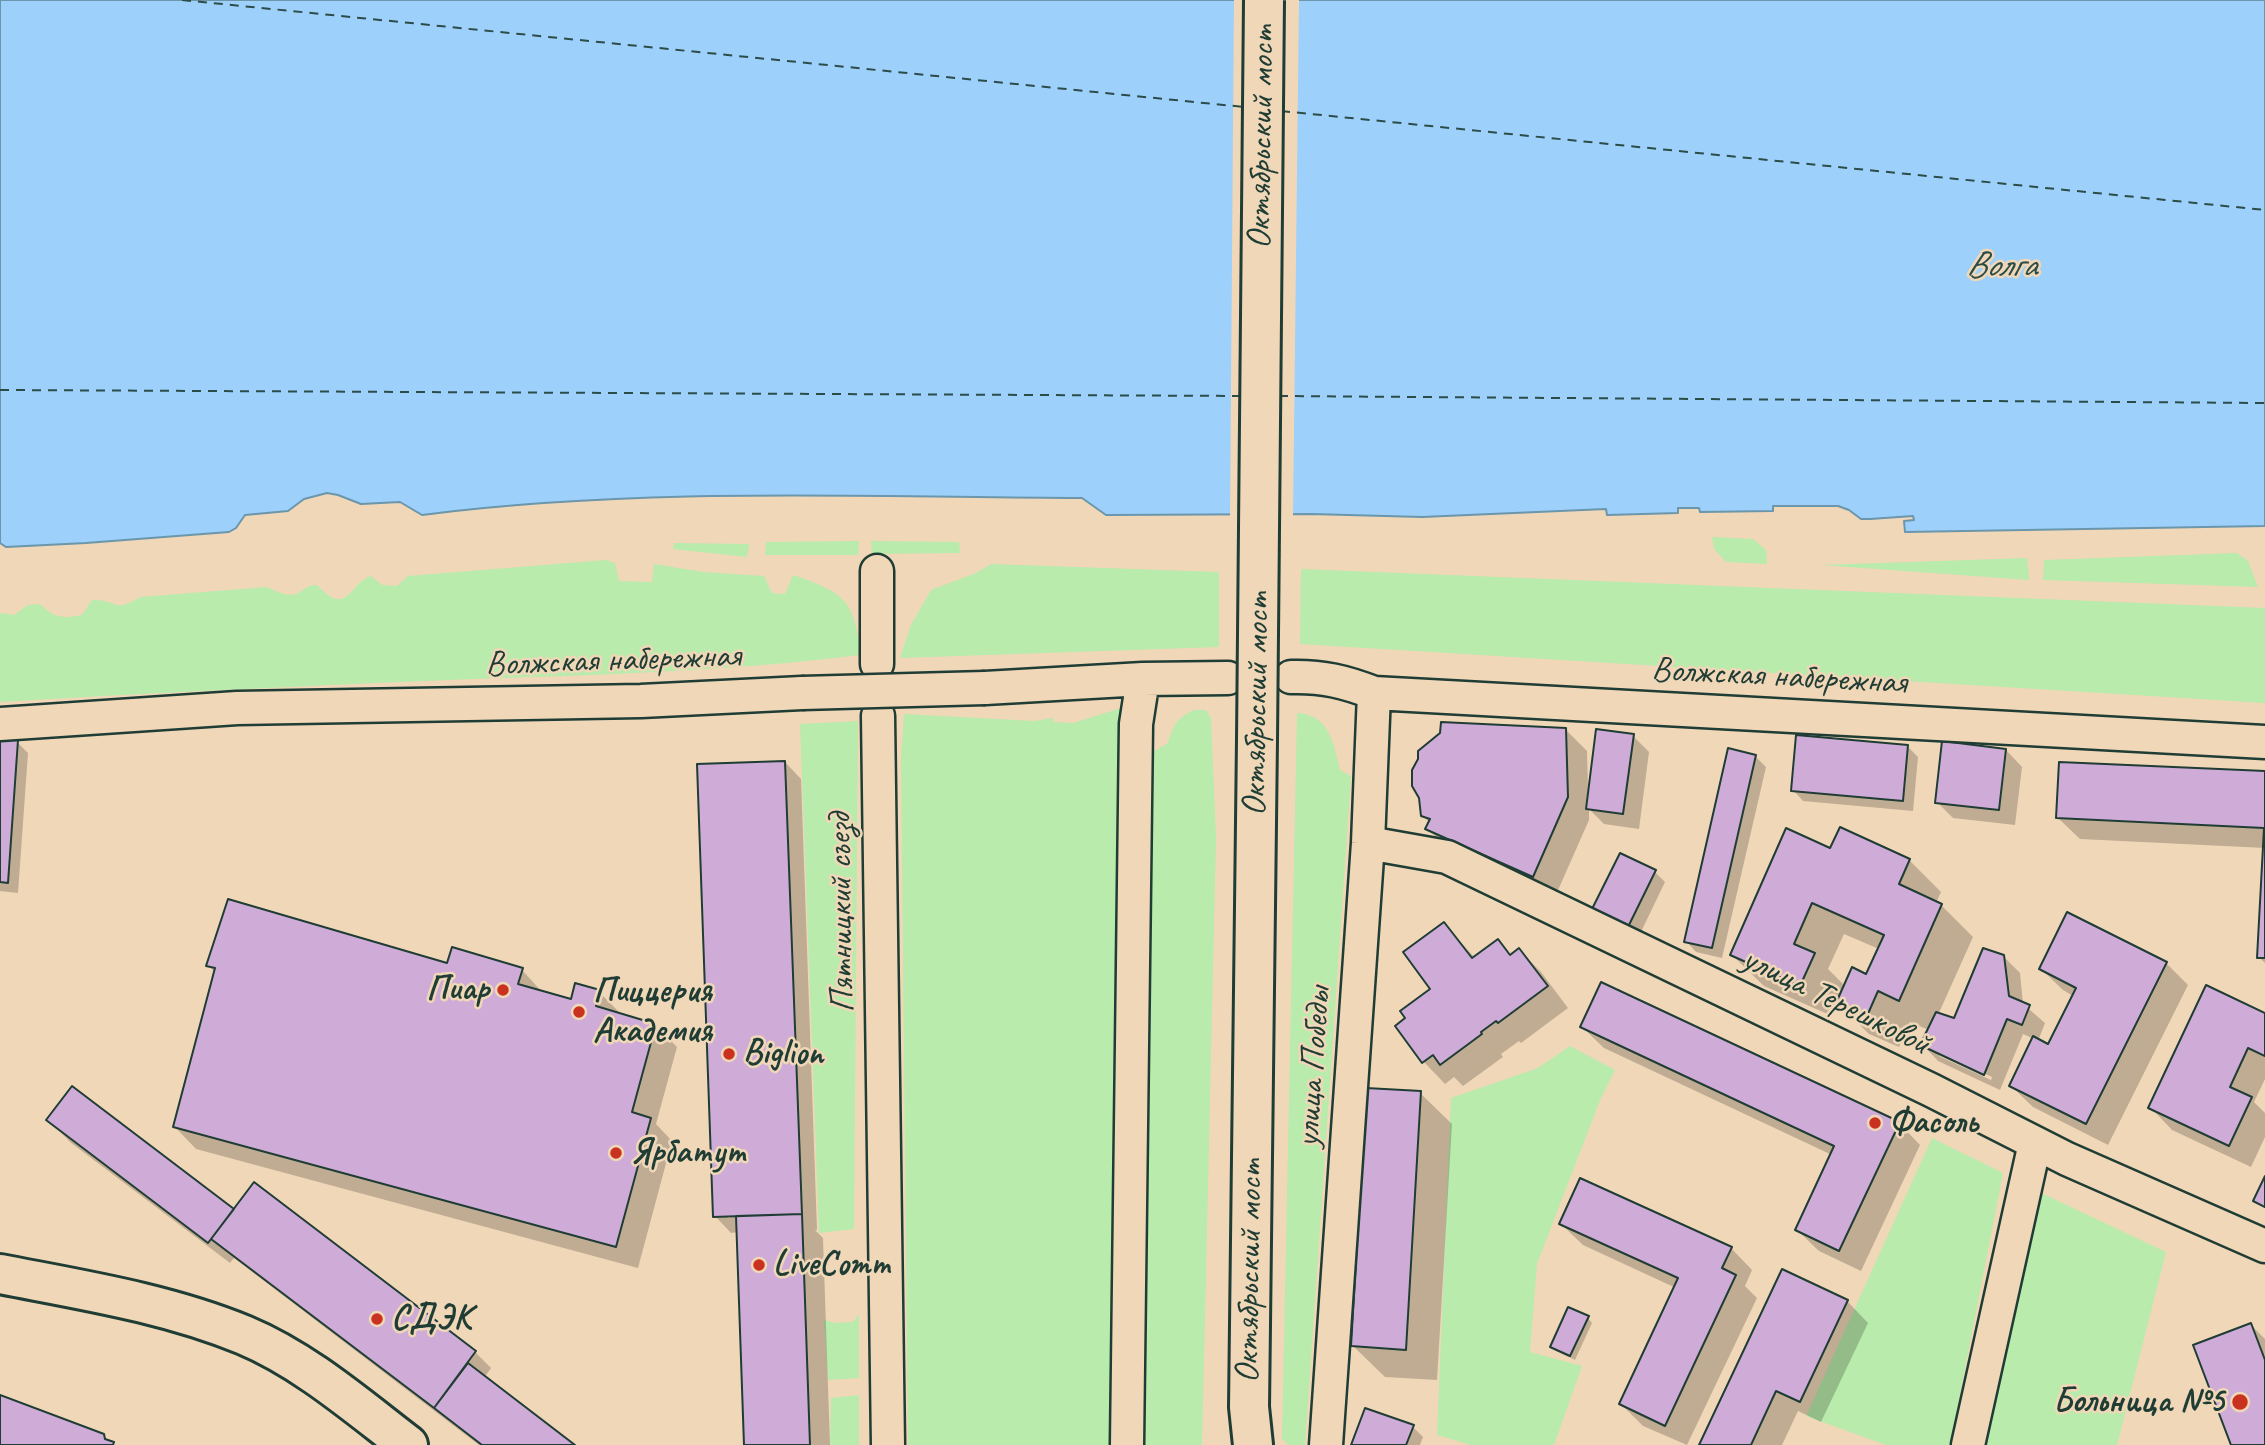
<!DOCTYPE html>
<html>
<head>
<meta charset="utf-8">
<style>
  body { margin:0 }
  canvas { display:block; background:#f0d7b8 }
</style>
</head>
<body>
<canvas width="2265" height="1445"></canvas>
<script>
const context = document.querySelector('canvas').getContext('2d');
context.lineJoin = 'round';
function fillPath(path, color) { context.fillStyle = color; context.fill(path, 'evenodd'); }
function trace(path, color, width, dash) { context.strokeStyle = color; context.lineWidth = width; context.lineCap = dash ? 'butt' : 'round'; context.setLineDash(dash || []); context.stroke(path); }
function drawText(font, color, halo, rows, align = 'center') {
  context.font = font + ' Caveat,sans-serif'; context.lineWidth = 5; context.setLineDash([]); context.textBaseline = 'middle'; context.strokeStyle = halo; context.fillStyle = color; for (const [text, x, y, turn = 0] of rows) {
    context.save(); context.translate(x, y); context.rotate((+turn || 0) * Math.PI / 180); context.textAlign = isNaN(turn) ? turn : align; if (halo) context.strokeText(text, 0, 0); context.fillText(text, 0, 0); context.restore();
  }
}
const green = new Path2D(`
  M 1712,537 L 1753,539 L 1766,550 L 1767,564 L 1726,562 L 1714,549 Z
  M 859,541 L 858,555 L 765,555 L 766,542 Z
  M 871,541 L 959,542 L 960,553 L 872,554 Z
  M 674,543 L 749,544 L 747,557 L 673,549 Z
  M 2237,553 L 2248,561 L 2258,587 L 2043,580 L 2044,560 Z
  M 2027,558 L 2029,580 L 1821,565 Z
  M 606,560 L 615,563 L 619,581 L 652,582 L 654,564 L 703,572 L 764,576 L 772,593 L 785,594 L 793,575 C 843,592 856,600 860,655 C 724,672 585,675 449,680 C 299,686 150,693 0,702 L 0,613 L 14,615 L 28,605 L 40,604 C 54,618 63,619 82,615 L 92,600 C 117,599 114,614 140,597 L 267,587 C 276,591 286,597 296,594 C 305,590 306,585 317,585 C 348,618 348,584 371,576 L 382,585 L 397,586 L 408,576 Z
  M 991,564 L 1219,572 L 1219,647 L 900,658 L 911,625 L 931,590 L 976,573 Z
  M 1301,569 L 2265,608 L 2265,703 L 1300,644 Z
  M 1131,705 L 1109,1445 L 908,1445 L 901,757 L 904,714 L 1034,721 L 1053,718 L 1053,722 L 1073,723 Z
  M 1194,710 L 1206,710 L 1211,718 L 1216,838 L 1202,1445 L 1134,1445 L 1151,753 L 1168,743 C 1173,725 1177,718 1194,710 Z
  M 1297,713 C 1329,714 1334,744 1340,770 L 1351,776 L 1305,1445 L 1289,1445 L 1282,1439 Z
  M 858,721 L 854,1229 L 819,1233 L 800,724 Z
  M 1570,1046 L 1615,1070 L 1600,1100 L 1537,1264 L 1530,1352 L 1582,1366 L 1554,1445 L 1471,1445 L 1437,1435 L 1451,1098 L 1538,1068 Z
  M 1932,1138 L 2003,1173 L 1950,1445 L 1886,1445 L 1806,1416 Z
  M 2037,1191 L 2166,1252 L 2117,1445 L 1984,1445 Z
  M 859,1314 L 859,1378 L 828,1380 L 824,1320 L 835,1323 L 853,1322 Z
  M 859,1395 L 859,1445 L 830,1445 L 831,1398 Z`);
const water = new Path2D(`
  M 0,0 L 2265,0 L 2265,526 L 1905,532 L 1904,521 L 1914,520 L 1913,516 L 1870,519 L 1861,519 L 1849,510 L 1838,506 L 1773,506 L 1773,511 L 1700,512 L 1699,508 L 1678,508 L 1678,513 L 1607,515 L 1606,509 L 1422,517 L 1311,514 L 1106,515 L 1082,498 C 862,497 640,487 422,515 L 400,502 L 361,504 L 338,495 L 327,493 L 304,499 L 288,511 L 245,515 L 236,528 L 229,532 L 86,543 L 6,547 L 0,543 Z`);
const pier = new Path2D(`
  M 1234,0 L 1299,0 L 1293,517 L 1230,518 Z`);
const shadow = new Path2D(`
  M 1565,729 L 1587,751 L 1588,790 L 1633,736 L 1649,752 L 1639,829 L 1604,824 L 1589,809 L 1589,820 L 1555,897 L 1449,850 L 1427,828 L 1430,823 L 1422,815 Z
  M 0,741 L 17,742 L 28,753 L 18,893 L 0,891 Z
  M 1907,746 L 1918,757 L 1913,811 L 1803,801 L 1793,790 Z
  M 2006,750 L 2022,767 L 2015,825 L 1953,818 L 1937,802 Z
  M 1755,756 L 1766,767 L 1722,958 L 1696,952 L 1686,941 Z
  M 785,762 L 801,779 L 817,1230 L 815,1230 L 823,1238 L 830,1445 L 746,1445 L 739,1232 L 731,1233 L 715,1216 ZM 745,1214 L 745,1218 L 728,1218 L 728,1215 Z
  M 2265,773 L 2265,963 L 2259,957 L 2265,848 L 2080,839 L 2058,818 Z
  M 1831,851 L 1909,860 L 1941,892 L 1936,903 L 1941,905 L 1973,937 L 1938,1015 L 1955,1020 L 2003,956 L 2020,973 L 2023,1004 L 2045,1023 L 2038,1041 L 2048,1046 L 2073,996 L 2063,990 L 2041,969 L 2166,963 L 2188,985 L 2108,1145 L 2033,1107 L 2011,1086 L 2034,1039 L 2023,1034 L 2000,1090 L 1938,1061 L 1922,1044 L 1929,1030 L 1910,1022 L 1899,1047 L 1869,1034 L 1838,1003 L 1832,1016 L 1764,986 L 1732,955 ZM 1844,934 L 1879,949 L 1867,976 L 1845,986 L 1828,969 ZM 1939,1052 L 1992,1077 L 1991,1080 L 1939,1056 Z
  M 1655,872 L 1665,882 L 1639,936 L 1605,919 L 1594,908 Z
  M 1444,924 L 1475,958 L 1498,941 L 1512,956 L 1519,950 L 1541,972 L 1568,1008 L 1521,1043 L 1519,1041 L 1501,1054 L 1503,1057 L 1463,1086 L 1454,1077 L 1445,1084 L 1424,1062 L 1397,1026 L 1408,1018 L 1432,989 Z
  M 208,965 L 449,965 L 522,970 L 543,993 L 572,1001 L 599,992 L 621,1014 L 655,1025 L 677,1047 L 656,1124 L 672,1141 L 638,1268 L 196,1149 L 175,1127 L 216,973 Z
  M 2265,1015 L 2265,1079 L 2254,1102 L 2265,1113 L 2265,1137 L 2251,1167 L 2172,1130 L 2151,1108 Z
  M 1582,1027 L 1899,1123 L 1920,1145 L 1861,1271 L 1819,1251 L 1797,1230 L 1832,1155 L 1604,1048 Z
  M 1420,1093 L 1452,1124 L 1437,1380 L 1385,1377 L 1353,1346 Z
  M 49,1120 L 234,1212 L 255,1185 L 475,1352 L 491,1368 L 484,1378 L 572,1445 L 479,1445 L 234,1258 L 230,1263 L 70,1142 Z
  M 1561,1224 L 1731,1248 L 1752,1270 L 1745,1286 L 1757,1298 L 1687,1445 L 1643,1426 L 1621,1404 L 1676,1288 L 1583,1245 Z
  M 1847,1301 L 1868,1323 L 1821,1422 L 1798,1411 L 1782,1445 L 1701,1445 Z
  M 1588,1318 L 1592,1323 L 1575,1360 L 1556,1351 L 1552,1346 Z
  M 2251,1325 L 2265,1339 L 2265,1445 L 2233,1445 Z
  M 1413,1427 L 1423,1437 L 1420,1445 L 1353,1445 Z`);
const ferry = new Path2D(`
  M 182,0 L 1244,107
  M 1281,111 L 2265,210
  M 0,390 L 1242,396
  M 1279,396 L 2265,403`);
const building = new Path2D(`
  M 1441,722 L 1566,728 L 1568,797 L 1533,877 L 1425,829 L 1430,819 L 1421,816 L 1419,798 L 1412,786 L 1412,770 L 1418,759 L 1418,751 L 1440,733 Z
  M 1596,729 L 1634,734 L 1623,814 L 1586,809 Z
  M 1796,735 L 1908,745 L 1903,801 L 1791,791 Z
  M 0,739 L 18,740 L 8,883 L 0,882 Z
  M 1942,741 L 2006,749 L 1999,810 L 1935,803 Z
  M 1728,748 L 1756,755 L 1712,948 L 1684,942 Z
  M 785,761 L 802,1214 L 713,1217 L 697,764 Z
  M 2059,762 L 2265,771 L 2265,958 L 2257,958 L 2264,828 L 2056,818 Z
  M 1840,827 L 1910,859 L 1899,884 L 1942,904 L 1899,1001 L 1878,991 L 1867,1016 L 1836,1003 L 1852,967 L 1866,974 L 1884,935 L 1812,903 L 1794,944 L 1815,953 L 1800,986 L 1730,955 L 1786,828 L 1830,848 Z
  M 1620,853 L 1656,870 L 1628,927 L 1592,909 Z
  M 228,899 L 447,963 L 452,947 L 523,968 L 518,984 L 571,999 L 575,983 L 600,990 L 596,1006 L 656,1024 L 632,1112 L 651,1118 L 616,1247 L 173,1127 L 215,968 L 206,966 Z
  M 2067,912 L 2167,962 L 2086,1124 L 2009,1086 L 2033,1036 L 2048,1044 L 2076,988 L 2039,969 Z
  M 1444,922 L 1472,958 L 1498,939 L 1510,955 L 1519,948 L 1548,986 L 1498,1023 L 1496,1021 L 1481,1032 L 1482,1034 L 1440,1065 L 1433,1055 L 1422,1063 L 1395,1026 L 1405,1018 L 1400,1011 L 1430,989 L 1403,952 Z
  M 1983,948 L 2004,955 L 2009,996 L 2030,1005 L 2022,1025 L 2007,1019 L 1984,1075 L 1920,1045 L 1936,1012 L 1954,1018 Z
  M 1601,982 L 1900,1122 L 1839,1251 L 1795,1230 L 1834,1146 L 1580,1027 Z
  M 2206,985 L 2265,1013 L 2265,1056 L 2248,1048 L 2230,1087 L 2252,1097 L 2229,1146 L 2148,1108 Z
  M 72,1086 L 234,1209 L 208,1243 L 46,1120 Z
  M 1366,1088 L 1421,1091 L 1406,1350 L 1351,1346 Z
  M 2265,1176 L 2265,1207 L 2253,1201 Z
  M 1580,1178 L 1732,1247 L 1722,1268 L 1736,1275 L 1665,1426 L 1619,1404 L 1678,1278 L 1559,1224 Z
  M 254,1182 L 476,1351 L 434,1408 L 211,1239 Z
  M 802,1214 L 810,1445 L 744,1445 L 736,1216 Z
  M 1782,1269 L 1848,1300 L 1800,1402 L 1776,1391 L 1751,1445 L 1699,1445 Z
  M 1568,1307 L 1589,1316 L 1570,1356 L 1550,1347 Z
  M 2251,1323 L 2265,1360 L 2265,1445 L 2231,1445 L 2193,1345 Z
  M 468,1363 L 575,1445 L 482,1445 L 434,1408 Z
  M 0,1395 L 104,1434 L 105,1439 L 114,1442 L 113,1445 L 0,1445 Z
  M 1365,1408 L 1414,1425 L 1406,1445 L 1351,1445 Z`);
const minor = new Path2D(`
  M 877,664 L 877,571
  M 1291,677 C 1322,676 1346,682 1374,693 L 2265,742
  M 985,688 L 1143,679 L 1228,678
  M 878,716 L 888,1445
  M 0,724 L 237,708 L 641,701 L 802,693
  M 1368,843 L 1447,857 L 1931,1090 L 2067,1159 L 2265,1246
  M 1127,1445 L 1136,724 L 1143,679
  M 1326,1445 L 1368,843 L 1374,693
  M 1968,1445 L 2035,1143`);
const major = new Path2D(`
  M 0,1274 C 82,1290 166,1303 244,1335 C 304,1360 357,1406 408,1445
  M 1253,1445 L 1249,1407 L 1257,739`);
const minorBridge = new Path2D(`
  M 802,693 L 985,688`);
const majorBridge = new Path2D(`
  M 1257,739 L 1264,0`);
const markers = [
  [503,990,7,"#c8321e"],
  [579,1012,7,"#c8321e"],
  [729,1054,7,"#c8321e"],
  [1875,1123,7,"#c8321e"],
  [616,1153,7,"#c8321e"],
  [759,1265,7,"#c8321e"],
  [377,1319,7,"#c8321e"],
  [2240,1402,9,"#c8321e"]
];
const streetNames = [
  ["Октябрьский мост",1262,137,-89],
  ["Волжская набережная",613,661,-2],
  ["Волжская набережная",1779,677,3],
  ["Октябрьский мост",1257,704,-89],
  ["Пятницкий съезд",842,913,-91],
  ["улица Терешковой",1836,1002,26],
  ["улица Победы",1314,1067,-86],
  ["Октябрьский мост",1250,1271,-89]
];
const poiNames = [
  ["Пиар",489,990,"right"],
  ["Пиццерия",593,992],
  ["Академия",593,1032],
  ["Biglion",743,1054],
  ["Фасоль",1889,1123],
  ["Ярбатут",630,1153],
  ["LiveComm",773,1265],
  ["СДЭК",391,1319],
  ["Больница №5",2224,1402,"right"]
];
const waterNames = [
  ["Волга",2001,266]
];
fillPath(green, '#b8ebac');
fillPath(water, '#9dd1fb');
trace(water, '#6b96ab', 2);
fillPath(pier, '#f0d7b8');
fillPath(shadow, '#0003');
trace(ferry, '#2c4c48', 2, [9, 7]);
fillPath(building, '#cfacd7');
trace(building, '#1f3d34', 2);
trace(minor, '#1f3d34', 37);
trace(major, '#1f3d34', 44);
trace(minor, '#f0d7b8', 32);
trace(major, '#f0d7b8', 38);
trace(minorBridge, '#1f3d34', 37, []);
trace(majorBridge, '#1f3d34', 44, []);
trace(minorBridge, '#f0d7b8', 32);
trace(majorBridge, '#f0d7b8', 38);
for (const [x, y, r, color] of markers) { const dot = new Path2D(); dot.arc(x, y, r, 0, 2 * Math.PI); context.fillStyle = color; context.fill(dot); trace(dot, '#f0d7b8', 2.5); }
drawText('35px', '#1f3d34', '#f0d7b8', streetNames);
drawText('bold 35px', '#1f3d34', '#f0d7b8', poiNames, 'left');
drawText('italic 37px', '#2c4c48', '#f0d7b8', waterNames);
</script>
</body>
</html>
